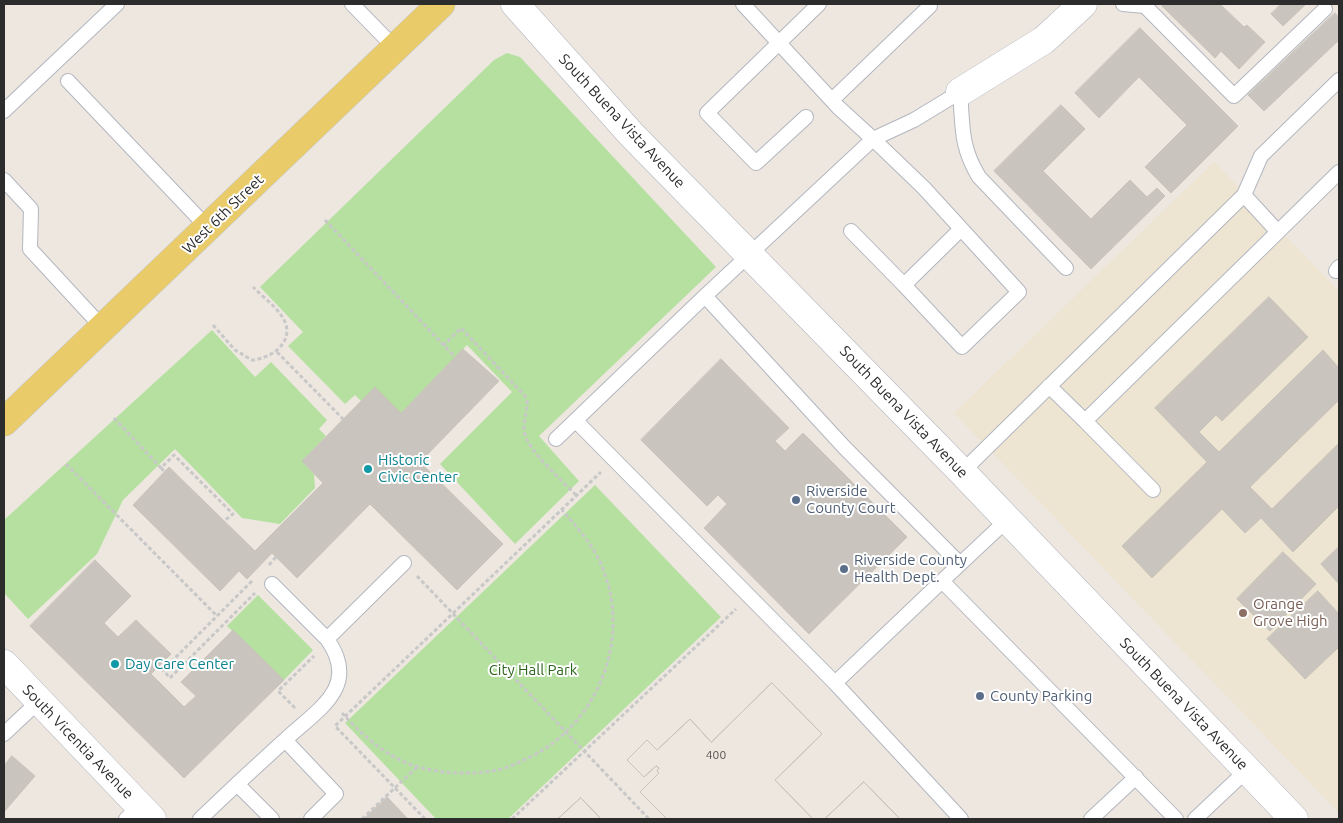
<!DOCTYPE html>
<html>
<head>
<meta charset="utf-8">
<style>
  body { margin:0 }
  #map { position:relative; width:1343px; height:823px; overflow:hidden; background:#ede7e0; font-family:Ubuntu,sans-serif }
  canvas { display:block }
  .frame { position:absolute; inset:0; border:5px solid #2c2c2c; pointer-events:none }
</style>
</head>
<body>
<div id="map">
<canvas width="1343" height="823"></canvas>
<div class="frame"></div>
</div>
<script>
const context = document.querySelector('canvas').getContext('2d');
context.lineJoin = 'round';
function fillPath(path, color) { context.fillStyle = color; context.fill(path, 'evenodd'); }
function trace(path, color, width, dash) { context.strokeStyle = color; context.lineWidth = width; context.lineCap = dash ? 'butt' : 'round'; context.setLineDash(dash || []); context.stroke(path); }
function drawText(font, color, halo, rows, align = 'center') {
  context.font = font + ' Ubuntu,sans-serif'; context.lineWidth = 4; context.setLineDash([]); context.textBaseline = 'middle'; context.strokeStyle = halo; context.fillStyle = color; for (const [text, x, y, turn = 0] of rows) {
    context.save(); context.translate(x, y); context.rotate((+turn || 0) * Math.PI / 180); context.textAlign = isNaN(turn) ? turn : align; if (halo) context.strokeText(text, 0, 0); context.fillText(text, 0, 0); context.restore();
  }
}
const education = new Path2D(`
  M 1214,162 L 1339,291 L 1339,813 L 954,413 Z`);
const green = new Path2D(`
  M 507,53 L 520,57 L 716,267 L 539,436 L 579,481 L 515,544 L 440,464 L 512,392 L 467,345 L 401,413 L 375,387 L 361,401 L 355,395 L 345,404 L 288,346 L 303,332 L 260,287 L 494,60 Z
  M 212,330 L 255,377 L 271,362 L 327,420 L 319,429 L 326,436 L 302,461 L 314,474 L 315,488 L 280,524 L 242,518 L 175,449 L 123,500 L 97,554 L 28,619 L 4,593 L 4,520 Z
  M 595,485 L 721,617 L 508,819 L 436,819 L 345,723 Z
  M 258,595 L 313,650 L 284,680 L 227,626 Z`);
const building = new Path2D(`
  M 1165,4 L 1220,4 L 1244,27 L 1247,25 L 1265,42 L 1239,69 L 1221,51 L 1215,58 L 1162,6 Z
  M 1281,4 L 1306,4 L 1283,26 L 1271,14 Z
  M 1335,13 L 1339,18 L 1339,40 L 1264,111 L 1248,95 Z
  M 1140,28 L 1238,126 L 1171,193 L 1145,167 L 1187,125 L 1139,77 L 1099,118 L 1075,93 Z
  M 1061,105 L 1085,129 L 1043,171 L 1091,219 L 1130,180 L 1147,197 L 1157,188 L 1165,196 L 1091,269 L 994,171 Z
  M 1269,297 L 1308,337 L 1222,421 L 1216,415 L 1199,432 L 1219,452 L 1323,350 L 1339,368 L 1339,400 L 1250,487 L 1272,509 L 1339,443 L 1339,506 L 1293,552 L 1261,518 L 1245,533 L 1222,509 L 1152,578 L 1122,546 L 1207,462 L 1155,408 Z
  M 463,349 L 499,381 L 420,462 L 503,544 L 457,590 L 370,504 L 297,578 L 272,553 L 247,579 L 239,571 L 220,591 L 133,505 L 169,467 L 255,551 L 323,483 L 302,461 L 375,387 L 401,413 Z
  M 721,359 L 789,428 L 775,441 L 785,451 L 803,433 L 907,537 L 809,634 L 704,528 L 727,504 L 718,495 L 707,506 L 641,440 Z
  M 1339,547 L 1339,584 L 1321,564 Z
  M 1283,552 L 1316,584 L 1270,631 L 1237,599 Z
  M 95,560 L 131,596 L 104,623 L 118,637 L 136,620 L 171,654 L 151,674 L 184,707 L 196,696 L 181,682 L 233,630 L 284,680 L 184,778 L 30,626 Z
  M 1318,591 L 1339,614 L 1339,647 L 1305,679 L 1267,639 Z
  M 772,683 L 822,734 L 775,780 L 813,819 L 667,819 L 640,792 L 659,773 L 657,771 L 659,768 L 656,766 L 644,777 L 627,760 L 647,740 L 657,750 L 690,719 L 711,742 Z
  M 772,683 L 822,734 L 775,780 L 813,819 L 667,819 L 640,792 L 659,773 L 657,771 L 659,768 L 656,766 L 644,777 L 627,760 L 647,740 L 657,750 L 690,719 L 711,742 Z
  M 12,756 L 35,776 L 4,812 L 4,766 Z
  M 864,782 L 900,819 L 825,819 Z
  M 864,782 L 900,819 L 825,819 Z
  M 387,797 L 408,819 L 364,819 Z
  M 581,798 L 601,819 L 558,819 Z
  M 581,798 L 601,819 L 558,819 Z`);
const path = new Path2D(`
  M 325,220 L 455,357
  M 213,325 L 235,350 L 252,360 C 275,358 298,338 281,315 C 274,305 262,296 253,287
  M 443,346 L 461,328 L 527,398 C 528,410 524,418 524,429 C 524,448 563,481 576,495
  M 277,352 L 343,419
  M 114,418 L 161,468 L 174,455 L 233,514 L 224,521
  M 66,464 L 217,616
  M 161,468 L 165,472
  M 269,565 L 276,557
  M 417,576 L 649,819
  M 252,581 L 163,670 L 170,678 L 255,593
  M 295,708 L 278,691 L 314,656
  M 342,713 C 362,735 389,759 418,767 C 444,774 472,775 497,770 C 509,768 522,761 532,756 C 603,720 634,629 598,558 C 589,540 575,525 562,510
  M 362,819 L 417,767
  M 425,819 L 335,726 L 601,472
  M 512,819 L 736,609`);
const service = new Path2D(`
  M 352,4 L 395,48
  M 743,4 L 838,107 L 873,139 L 914,120 L 960,92 C 963,126 960,146 979,177 L 1066,268
  M 1123,4 L 1145,6 L 1234,96 L 1325,9
  M 68,81 L 208,228
  M 832,100 L 930,6
  M 4,111 L 117,4
  M 806,117 L 756,163 L 707,113 L 819,4
  M 4,180 L 31,209 L 30,249 L 103,328
  M 1244,195 L 1278,232
  M 851,231 L 904,285 L 961,229
  M 1336,271 L 1339,267
  M 904,285 L 962,347 L 1019,292 L 924,188 L 873,139 L 705,296 L 844,447 L 960,564
  M 1049,386 L 1085,421
  M 576,421 L 835,683
  M 556,439 L 705,296
  M 962,472 L 1244,195 L 1261,156 L 1339,80
  M 1153,490 L 1085,421 L 1339,172
  M 942,581 L 1007,520
  M 272,584 L 327,639
  M 4,734 L 39,701
  M 237,784 L 285,740
  M 126,819 L 140,806
  M 200,819 L 237,784 L 272,819
  M 311,819 L 336,794 L 285,740 C 318,709 361,687 327,639 L 404,563
  M 961,819 L 835,683 L 942,581 L 1176,819
  M 1091,819 L 1136,777
  M 1195,819 L 1247,770`);
const minor = new Path2D(`
  M 960,92 L 1044,40 L 1083,4`);
const tertiary = new Path2D(`
  M 515,4 L 631,134 L 962,472 L 1294,819
  M 4,664 L 152,819`);
const primary = new Path2D(`
  M 4,422 L 441,4`);
const markers = [
  [368,469,5,"#0f9aa8"],
  [796,500,5,"#5c6f8a"],
  [844,569,5,"#5c6f8a"],
  [1243,613,5,"#8d6e63"],
  [115,664,5,"#0f9aa8"],
  [980,696,5,"#5c6f8a"]
];
const numberNames = [
  ["400",716,755]
];
const streetNames = [
  ["South Buena Vista Avenue",622,121,47],
  ["West 6th Street",223,214,-44],
  ["South Buena Vista Avenue",904,412,46],
  ["South Buena Vista Avenue",1184,704,46],
  ["South Vicentia Avenue",78,742,46]
];
const cultureNames = [
  ["Historic",378,460],
  ["Civic Center",378,477],
  ["Day Care Center",125,664]
];
const serviceNames = [
  ["Riverside",806,491],
  ["County Court",806,508],
  ["Riverside County",854,560],
  ["Health Dept.",854,577],
  ["County Parking",990,696]
];
const educationNames = [
  ["Orange",1253,604],
  ["Grove High",1253,621]
];
const parkNames = [
  ["City Hall Park",533,670]
];
fillPath(education, '#ede4d1');
fillPath(green, '#b5e0a0');
fillPath(building, '#c9c5be');
trace(building, '#c8c3b9', 1);
trace(service, '#b3b6bf', 16);
trace(minor, '#b3b6bf', 29);
trace(tertiary, '#b3b6bf', 29);
trace(primary, '#c8c8c8', 29);
trace(path, '#c8c8c8', 3, [4, 2.5]);
trace(service, '#fff', 14);
trace(minor, '#fff', 28);
trace(tertiary, '#fff', 28);
trace(primary, '#e9cc69', 28);
for (const [x, y, r, color] of markers) { const dot = new Path2D(); dot.arc(x, y, r, 0, 2 * Math.PI); context.fillStyle = color; context.fill(dot); trace(dot, '#fff', 2); }
drawText('12px', '#535250', null, numberNames);
drawText('15px', '#2c2c2c', '#fff', streetNames);
drawText('15px', '#0d838f', '#fff', cultureNames, 'left');
drawText('15px', '#4e5e75', '#fff', serviceNames, 'left');
drawText('15px', '#785e54', '#fff', educationNames, 'left');
drawText('15px', '#2e661f', '#fff', parkNames);
</script>
</body>
</html>
